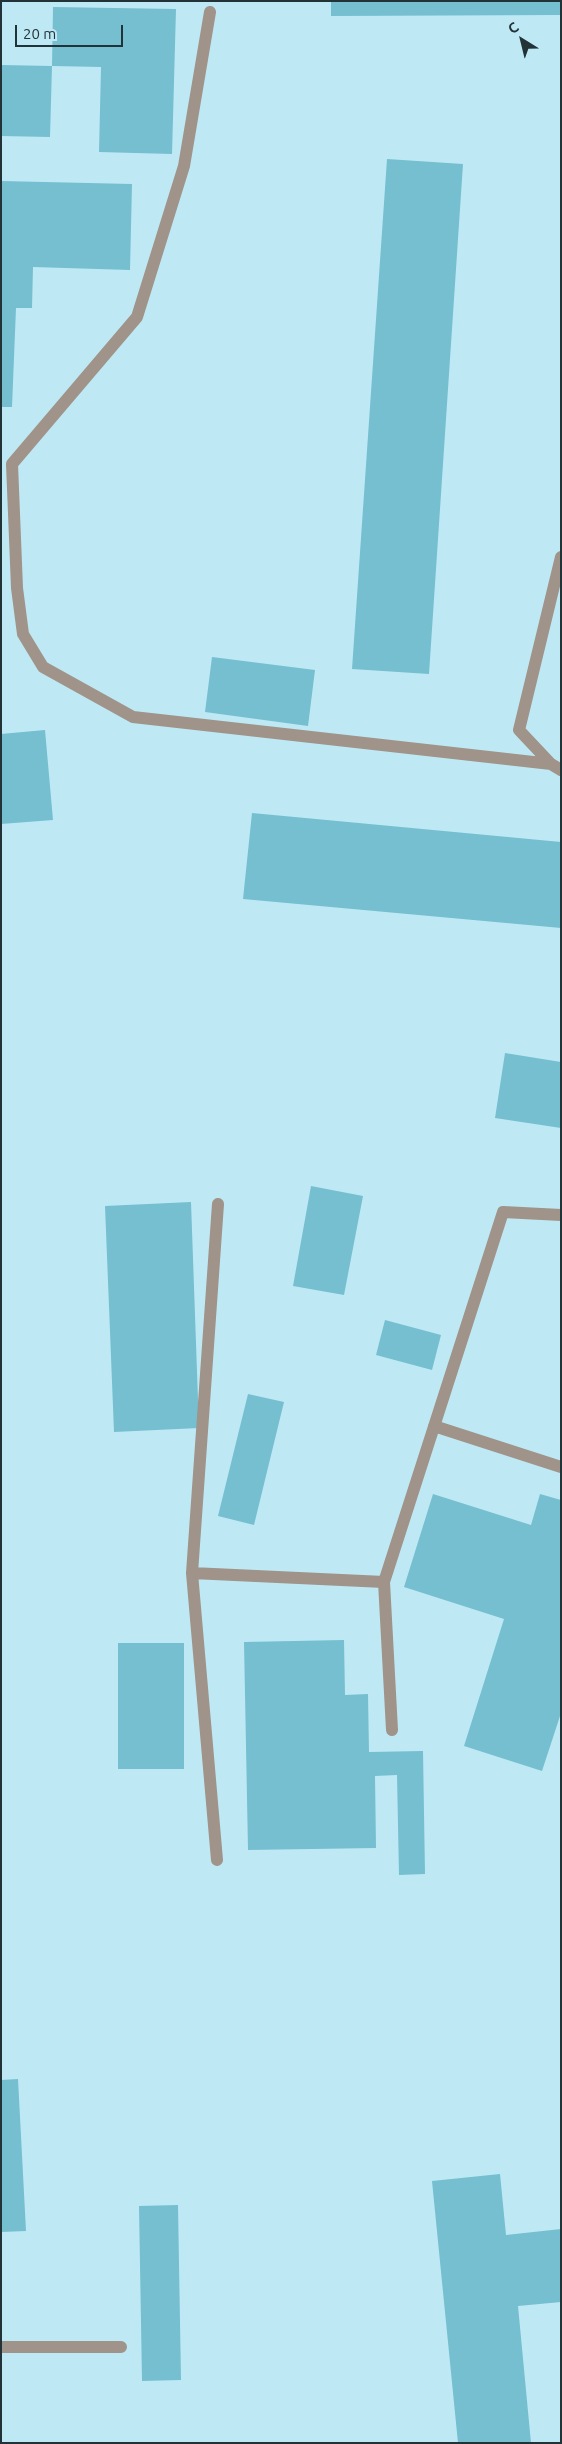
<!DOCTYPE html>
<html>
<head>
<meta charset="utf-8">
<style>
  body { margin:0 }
  #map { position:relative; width:562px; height:2444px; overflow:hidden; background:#bee9f4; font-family:Ubuntu,sans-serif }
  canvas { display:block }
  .frame { position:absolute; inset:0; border:2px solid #223337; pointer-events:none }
  .north { position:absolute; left:497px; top:15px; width:50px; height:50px; -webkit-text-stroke:4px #bee9f4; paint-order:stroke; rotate:324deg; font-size:14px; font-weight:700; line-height:20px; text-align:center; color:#223337 }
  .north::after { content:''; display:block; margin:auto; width:18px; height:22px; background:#223337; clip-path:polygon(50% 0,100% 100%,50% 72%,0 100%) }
  .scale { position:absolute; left:15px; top:25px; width:108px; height:22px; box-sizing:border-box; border:2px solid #223337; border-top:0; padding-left:6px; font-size:15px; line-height:18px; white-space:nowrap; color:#223337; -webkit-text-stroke:4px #bee9f4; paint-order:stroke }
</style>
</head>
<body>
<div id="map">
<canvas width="562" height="2444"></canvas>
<div class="frame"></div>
<div class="north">С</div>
<div class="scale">20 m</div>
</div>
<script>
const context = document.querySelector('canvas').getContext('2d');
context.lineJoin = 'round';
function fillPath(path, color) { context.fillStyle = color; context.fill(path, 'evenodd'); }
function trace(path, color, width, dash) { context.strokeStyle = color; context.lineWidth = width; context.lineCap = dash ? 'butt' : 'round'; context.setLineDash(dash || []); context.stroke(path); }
const building = new Path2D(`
  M 331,1 L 561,1 L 561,15 L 331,16 Z
  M 53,7 L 176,9 L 172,154 L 99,152 L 101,67 L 52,66 L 50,137 L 1,136 L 1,65 L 52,66 Z
  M 387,159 L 463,164 L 429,674 L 352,669 Z
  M 1,181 L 132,184 L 130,270 L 33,267 L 32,308 L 16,308 L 12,407 L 1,407 Z
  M 212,657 L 315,670 L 308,726 L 205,712 Z
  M 45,730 L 53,820 L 1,824 L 1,734 Z
  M 252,813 L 561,842 L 561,928 L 243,899 Z
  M 505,1053 L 561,1062 L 561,1128 L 495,1118 Z
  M 311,1186 L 363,1196 L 344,1295 L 293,1286 Z
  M 191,1202 L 199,1428 L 114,1432 L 105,1206 Z
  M 385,1320 L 441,1335 L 432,1370 L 376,1355 Z
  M 248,1394 L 284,1402 L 254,1525 L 218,1516 Z
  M 433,1494 L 531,1525 L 540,1494 L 561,1500 L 561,1713 L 542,1771 L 464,1746 L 504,1619 L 404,1587 Z
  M 344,1640 L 345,1695 L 368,1694 L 369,1752 L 423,1751 L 425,1874 L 399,1875 L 397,1775 L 375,1776 L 376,1848 L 248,1850 L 244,1642 Z
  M 118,1643 L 184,1643 L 184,1769 L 118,1769 Z
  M 18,2079 L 26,2231 L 1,2232 L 1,2080 Z
  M 500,2174 L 506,2235 L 561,2229 L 561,2302 L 518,2306 L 531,2443 L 458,2443 L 432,2181 Z
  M 178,2205 L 181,2380 L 142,2381 L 139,2206 Z`);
const lane = new Path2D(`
  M 210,12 L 184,166 L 137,317 L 12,464 L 17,588 L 23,634 L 43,667 L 133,717 L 551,764
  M 561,557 L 519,730 L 551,764 L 561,770
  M 218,1204 L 192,1573 L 384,1582 L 503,1212 L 561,1215
  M 434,1426 L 561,1467
  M 192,1573 L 217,1860
  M 384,1582 L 392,1730
  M 1,2347 L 121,2347`);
fillPath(building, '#75bfd0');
trace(lane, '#a09389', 12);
</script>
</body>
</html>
